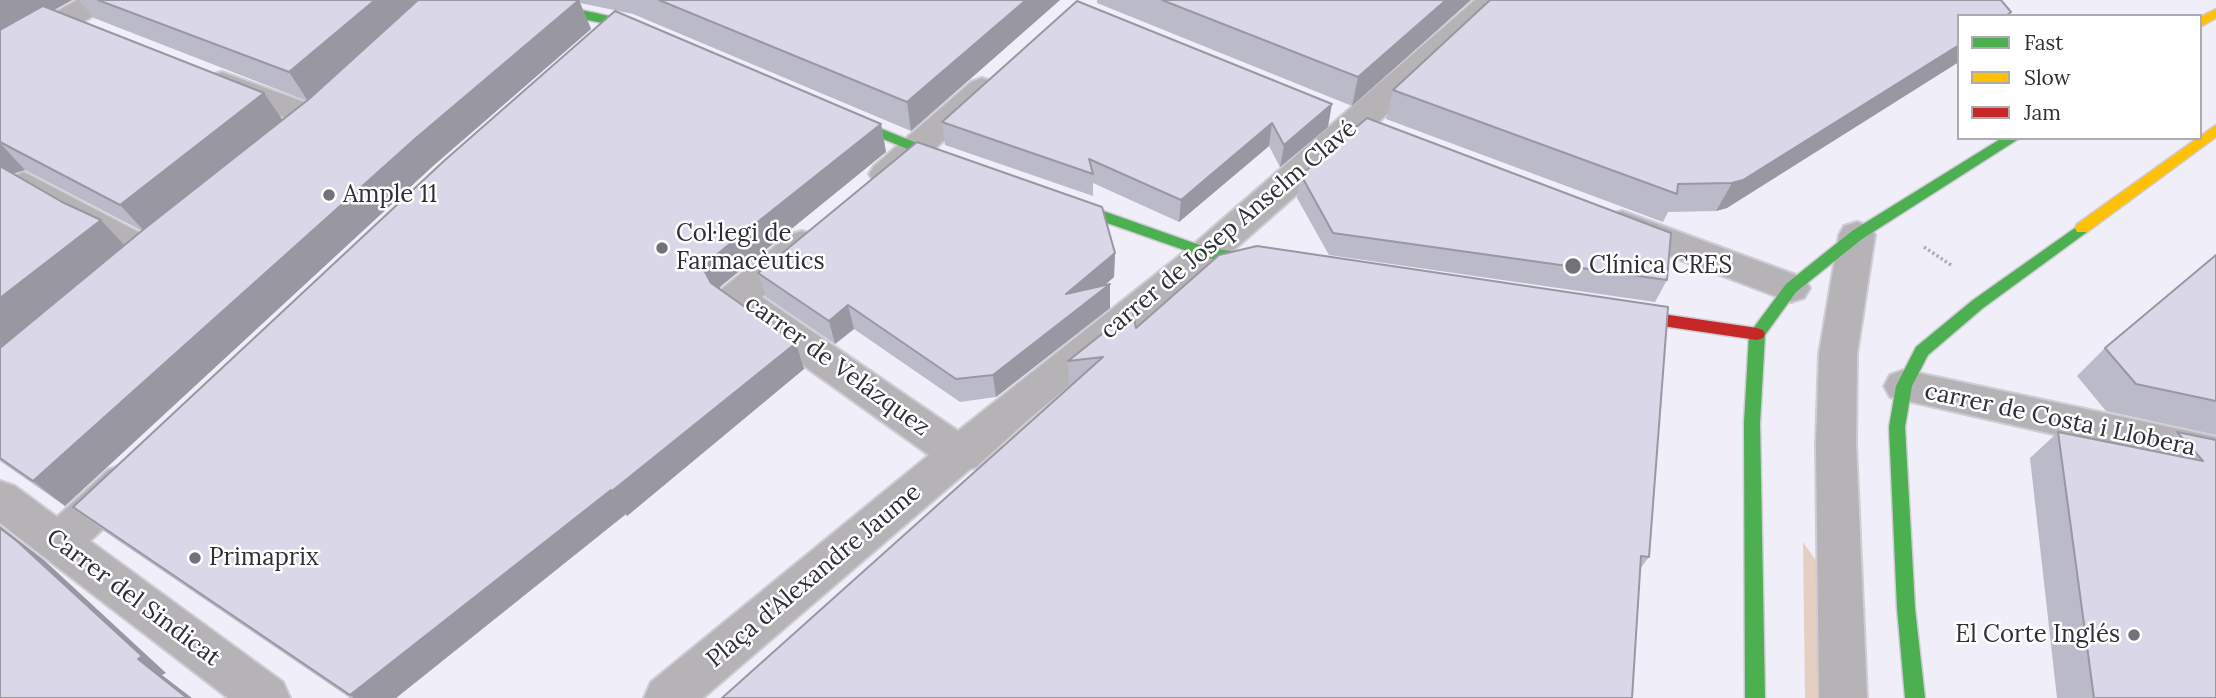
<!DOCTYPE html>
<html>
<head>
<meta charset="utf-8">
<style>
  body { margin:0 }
  #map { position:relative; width:2216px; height:698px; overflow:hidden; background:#f0eef9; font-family:Lora,serif }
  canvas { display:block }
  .legend { position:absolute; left:1957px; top:14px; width:245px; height:126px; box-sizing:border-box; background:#fff; border:2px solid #acabae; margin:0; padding:9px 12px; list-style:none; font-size:21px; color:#2f2e35 }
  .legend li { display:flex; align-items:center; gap:14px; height:35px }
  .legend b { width:35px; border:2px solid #acabae }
</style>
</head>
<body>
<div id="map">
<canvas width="2216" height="698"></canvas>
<ul class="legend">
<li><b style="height:9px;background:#4caf50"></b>Fast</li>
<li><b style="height:9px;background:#ffc107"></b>Slow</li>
<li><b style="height:9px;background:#c62828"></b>Jam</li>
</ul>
</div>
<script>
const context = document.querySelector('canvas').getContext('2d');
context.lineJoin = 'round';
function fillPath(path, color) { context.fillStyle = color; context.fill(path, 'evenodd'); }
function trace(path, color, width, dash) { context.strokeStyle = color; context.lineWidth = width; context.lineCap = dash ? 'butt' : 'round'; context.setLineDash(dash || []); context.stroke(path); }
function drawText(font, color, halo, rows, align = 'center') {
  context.font = font + ' Lora,serif'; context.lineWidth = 5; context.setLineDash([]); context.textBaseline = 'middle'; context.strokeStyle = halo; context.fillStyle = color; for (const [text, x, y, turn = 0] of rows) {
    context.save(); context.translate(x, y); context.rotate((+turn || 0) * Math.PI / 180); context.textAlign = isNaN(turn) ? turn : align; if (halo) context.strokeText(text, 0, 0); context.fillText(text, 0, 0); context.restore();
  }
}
const green = new Path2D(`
  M 1803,542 L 1821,568 L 1828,698 L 1805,698 Z`);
const path = new Path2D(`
  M 1924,247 L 1951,265`);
const lane = new Path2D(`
  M 24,172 L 146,236 L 162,240 L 165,246 L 162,252 C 136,260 44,201 16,185 L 13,180 L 16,175 Z`);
const street = new Path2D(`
  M 77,0 L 114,0 L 110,6 L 11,64 L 0,67 L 0,44 Z
  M 1475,0 L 1508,0 L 1369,131 L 1220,262 L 1030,418 L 976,467 L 970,469 L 703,698 L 644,698 L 651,682 L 929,455 L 723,308 L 717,298 L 723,288 L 789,235 L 802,231 L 815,235 L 820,244 L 815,253 L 762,297 L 958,431 L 1194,244 Z
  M 222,72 L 326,110 L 330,118 L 326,126 L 314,129 L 211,89 L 206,82 L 211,75 Z
  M 982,78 L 993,82 L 998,89 L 993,96 L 898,182 L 886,186 L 874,182 L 869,174 L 874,166 L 971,82 Z
  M 1622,211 L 1804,278 L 1810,288 L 1804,298 L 1791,302 L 1609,233 L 1604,224 L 1609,215 Z
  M 1857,222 L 1870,226 L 1875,235 L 1857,354 L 1856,444 L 1867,698 L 1819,698 L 1816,444 L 1819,354 L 1839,235 L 1844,226 Z
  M 1904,370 L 2216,437 L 2216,471 L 1890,397 L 1884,386 L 1890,375 Z
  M 123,465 L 138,470 L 144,483 L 138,496 L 90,541 L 283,682 L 290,698 L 228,698 L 0,523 L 0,481 L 15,486 L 57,517 L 108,470 Z`);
const fast = new Path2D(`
  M 499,0 C 533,0 637,15 661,38 L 655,42 L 618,26 L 505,4 Z
  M 837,111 L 964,162 L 966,165 L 959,170 L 954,168 L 832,118 L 832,112 Z
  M 2002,138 L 2020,138 L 1862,239 L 1796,292 L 1765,335 L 1760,423 L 1765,698 L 1745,698 L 1744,423 L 1749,334 L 1786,284 L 1852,231 Z
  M 1055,194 L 1208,248 L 1269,256 L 1276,262 L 1269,268 L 1207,258 L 1050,203 L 1048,199 L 1050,195 Z
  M 2082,223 L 2089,228 L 2087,232 L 1983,308 L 1928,355 L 1912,386 L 1905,427 L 1915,608 L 1925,698 L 1905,698 L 1897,608 L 1889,427 L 1896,386 L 1916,347 L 1973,300 Z`);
const slow = new Path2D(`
  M 2216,9 L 2216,18 L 2200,27 L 2200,17 Z
  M 2216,125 L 2216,137 L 2087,232 L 2077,232 L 2075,228 L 2077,224 Z`);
const jam = new Path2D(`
  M 1615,307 L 1757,328 L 1763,330 L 1765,334 L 1763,338 L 1757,340 L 1615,319 L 1607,313 Z`);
const wall = new Path2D(`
  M 0,0 L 72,0 L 53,10 L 283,120 L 307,101 L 94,18 L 79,0 L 1060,0 L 911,131 L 633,14 L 580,3 L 591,29 L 433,166 L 65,506 L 0,461 ZM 25,170 L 142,231 L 124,245 L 101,220 L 62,202 L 14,174 L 15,173 Z
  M 1097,0 L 1471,0 L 1352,106 L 1097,3 Z
  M 2001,0 L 1727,208 L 1716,211 L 1668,212 L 1663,222 L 1386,119 L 1393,90 Z
  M 1077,1 L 1328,127 L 1280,167 L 1269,146 L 1179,222 L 1093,183 L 1093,196 L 945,145 L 942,122 Z
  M 881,124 L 886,152 L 721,286 L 719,289 L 796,343 L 804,369 L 627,516 L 626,514 L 396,698 L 350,698 L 104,531 L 73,507 Z
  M 1301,175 L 1667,280 L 1655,302 L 1329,255 L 1297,198 Z
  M 1115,253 L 1114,277 L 1105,285 L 1110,284 L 1110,308 L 996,397 L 960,402 L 854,329 L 835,344 L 766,297 L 758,273 Z
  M 2216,255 L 2216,435 L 2106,411 L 2077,376 L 2105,348 Z
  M 1136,328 L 1649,557 L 1640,569 L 1069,388 L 1068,361 Z
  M 2058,432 L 2153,451 L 2177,432 L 2216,440 L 2216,698 L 2057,698 L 2030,458 Z`);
const shadedWall = new Path2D(`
  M 0,0 L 72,0 L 0,41 Z
  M 375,0 L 424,0 L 308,101 L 289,72 Z
  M 579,0 L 591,29 L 433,166 L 65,506 L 33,481 L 416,138 Z
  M 1026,0 L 1060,0 L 911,131 L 907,102 Z
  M 1446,0 L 1471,0 L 1352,106 L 1358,77 Z
  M 1959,45 L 1959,62 L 1727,208 L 1716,211 L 1732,183 Z
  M 264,93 L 284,122 L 146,233 L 120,205 Z
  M 1332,104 L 1328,127 L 1280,167 L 1284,145 Z
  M 1272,123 L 1269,146 L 1179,222 L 1181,200 Z
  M 881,124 L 886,152 L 721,286 L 715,297 L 704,270 L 711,259 Z
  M 0,143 L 25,170 L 15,173 L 11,179 L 0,172 Z
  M 101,220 L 127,248 L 0,350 L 0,298 Z
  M 1115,253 L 1114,277 L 1067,317 L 1066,294 Z
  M 1110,284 L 1110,308 L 996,397 L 993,375 Z
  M 848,305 L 854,329 L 835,344 L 829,321 Z
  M 796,343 L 804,369 L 627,516 L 612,491 Z
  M 611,490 L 626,514 L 396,698 L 354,698 L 350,695 Z
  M 0,526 L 44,560 L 166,673 L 162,675 L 192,698 L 187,698 L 138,659 L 0,528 Z`);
const building = new Path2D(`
  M 98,0 L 375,0 L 289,72 Z
  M 418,0 L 579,0 L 416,138 L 33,481 L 0,458 L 0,348 L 144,229 L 309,99 Z
  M 659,0 L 1026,0 L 907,102 Z
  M 1162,0 L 1446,0 L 1358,77 Z
  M 1490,0 L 2001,0 L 2011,12 L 2006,16 L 1959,16 L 1959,45 L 1743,180 L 1732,183 L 1678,184 L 1677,194 L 1393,90 Z
  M 1077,1 L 1332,104 L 1284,145 L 1272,123 L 1181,200 L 1089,159 L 1093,174 L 942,122 Z
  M 43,6 L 264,93 L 120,205 L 0,142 L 0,30 Z
  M 615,11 L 881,124 L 711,259 L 704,270 L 711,283 L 796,343 L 612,491 L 611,490 L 350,695 L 73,507 L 445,160 Z
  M 1367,118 L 1671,233 L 1667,280 L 1333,233 L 1301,175 Z
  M 917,142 L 1102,207 L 1115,253 L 1066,294 L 1110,284 L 993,375 L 956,379 L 848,305 L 829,321 L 758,273 Z
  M 0,166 L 62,202 L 101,220 L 0,298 Z
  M 1257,246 L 1668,307 L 1649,557 L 1641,556 L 1632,698 L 722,698 L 1103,357 L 1068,361 L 1132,310 L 1136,328 L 1219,255 Z
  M 2216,255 L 2216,401 L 2136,384 L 2105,348 Z
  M 2058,432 L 2203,461 L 2177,432 L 2216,440 L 2216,698 L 2094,698 Z
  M 0,528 L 18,542 L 142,656 L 138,659 L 187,698 L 0,698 Z`);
const markers = [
  [329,195,7,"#73717a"],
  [662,248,7,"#73717a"],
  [1573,266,9,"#73717a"],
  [195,558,7,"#73717a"],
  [2134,635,7,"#73717a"]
];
const poiNames = [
  ["Ample 11",343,195],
  ["Col·legi de",676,234],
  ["Farmacèutics",676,262],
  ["Clínica CRES",1589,266],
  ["Primaprix",209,558],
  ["El Corte Inglés",2120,635,"right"]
];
const streetNames = [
  ["carrer de Josep Anselm Clavé",1229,230,-40],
  ["carrer de Velázquez",837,366,36],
  ["carrer de Costa i Llobera",2060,420,12],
  ["Plaça d'Alexandre Jaume",814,576,-40],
  ["Carrer del Sindicat",133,598,37]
];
fillPath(green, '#e6cec0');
trace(lane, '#ceccd5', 4);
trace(street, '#ceccd5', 4);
trace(fast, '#ceccd5', 3);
trace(slow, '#ceccd5', 3);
trace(jam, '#ceccd5', 3);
trace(path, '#afadb1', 3.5, [2.5, 2.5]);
fillPath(lane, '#b6b3b7');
fillPath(street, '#b6b3b7');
fillPath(fast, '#4caf50');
fillPath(slow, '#ffc107');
fillPath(jam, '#c62828');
fillPath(wall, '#bbbac8');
fillPath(shadedWall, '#9997a2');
fillPath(building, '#dad8e8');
trace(building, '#9997a2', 2);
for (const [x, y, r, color] of markers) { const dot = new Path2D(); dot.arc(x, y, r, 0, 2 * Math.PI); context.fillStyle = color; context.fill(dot); trace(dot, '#fff', 2.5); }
drawText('24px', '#2f2e35', '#fff', poiNames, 'left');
drawText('24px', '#2f2e35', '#fff', streetNames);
</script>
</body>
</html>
